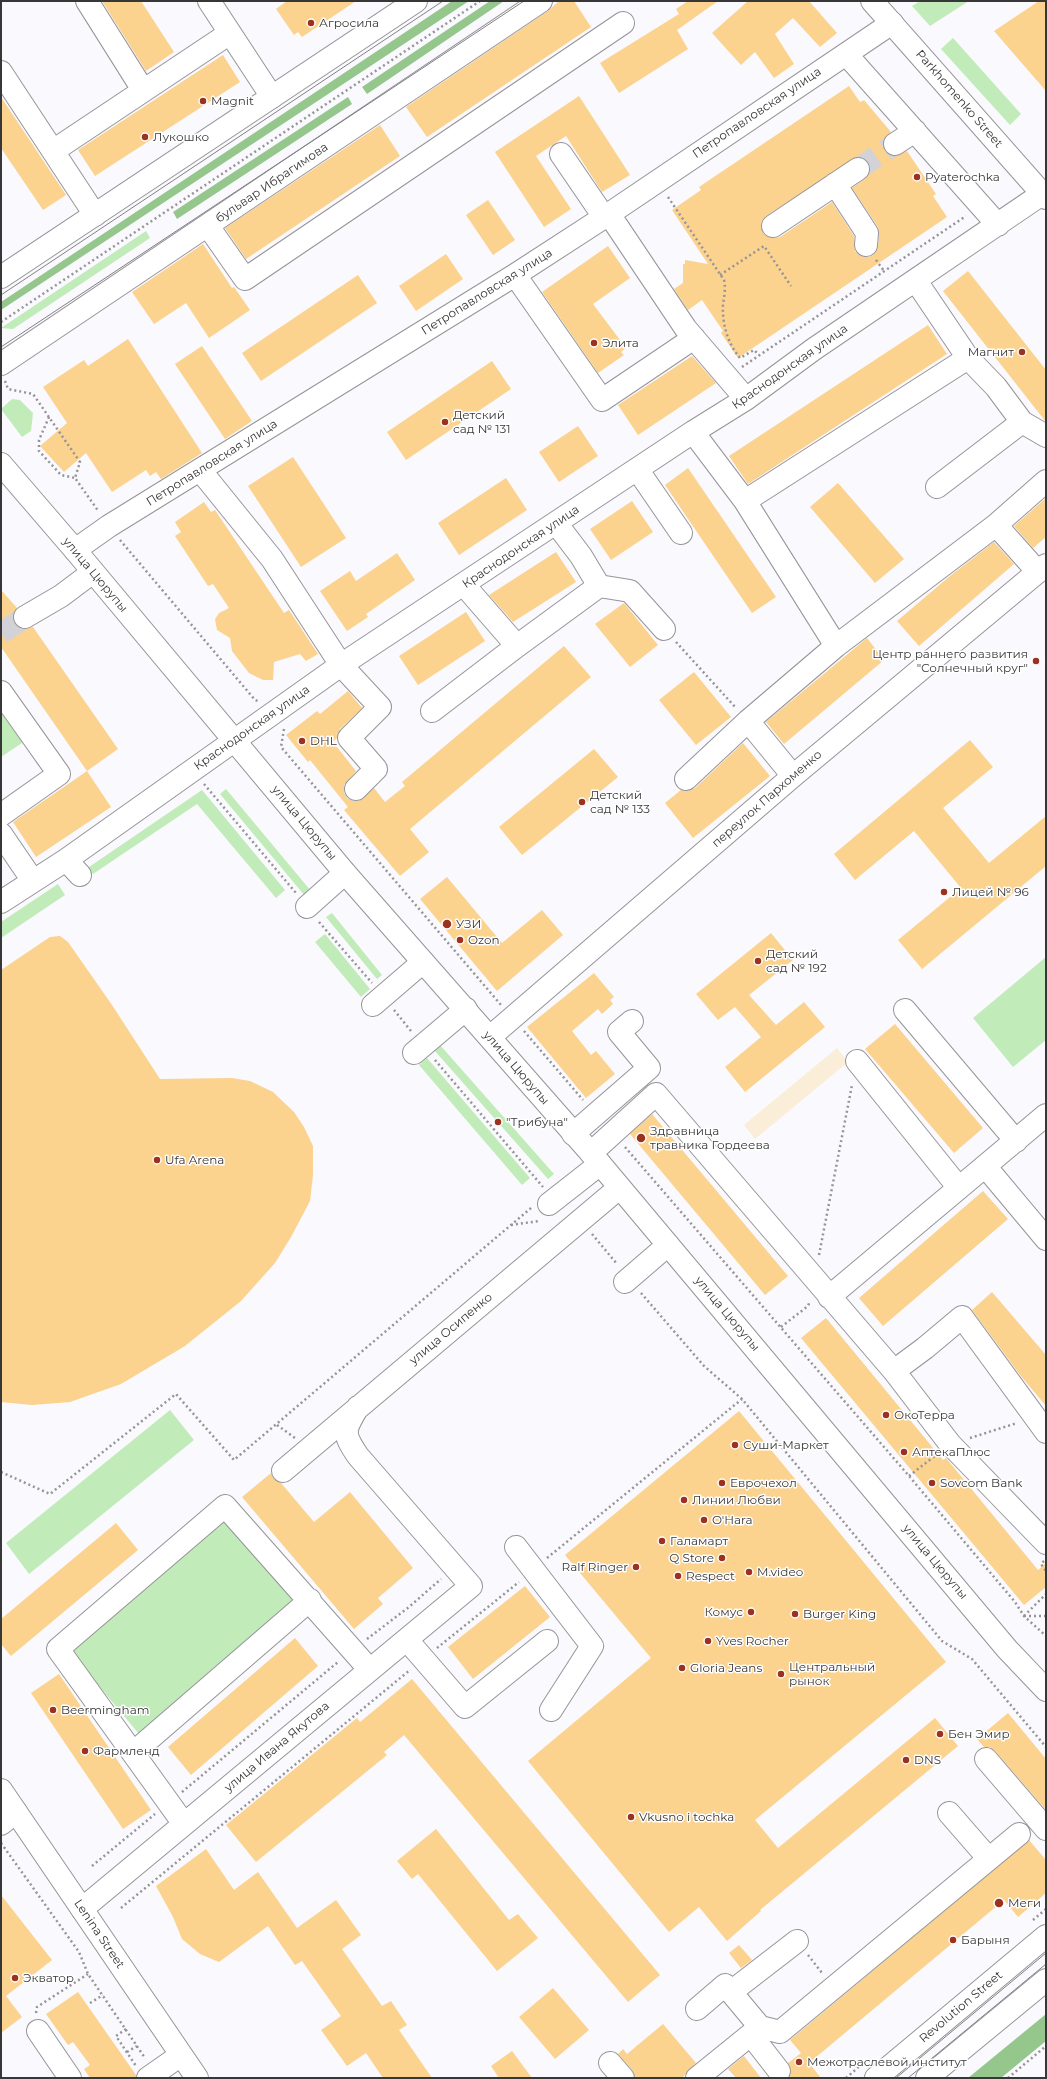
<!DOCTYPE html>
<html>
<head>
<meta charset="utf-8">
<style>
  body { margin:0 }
  #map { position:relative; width:1047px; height:2079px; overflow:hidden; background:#faf9fd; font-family:Montserrat,sans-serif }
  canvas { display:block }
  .frame { position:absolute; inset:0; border:2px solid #373738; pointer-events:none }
</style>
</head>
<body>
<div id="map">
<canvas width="1047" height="2079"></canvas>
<div class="frame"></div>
</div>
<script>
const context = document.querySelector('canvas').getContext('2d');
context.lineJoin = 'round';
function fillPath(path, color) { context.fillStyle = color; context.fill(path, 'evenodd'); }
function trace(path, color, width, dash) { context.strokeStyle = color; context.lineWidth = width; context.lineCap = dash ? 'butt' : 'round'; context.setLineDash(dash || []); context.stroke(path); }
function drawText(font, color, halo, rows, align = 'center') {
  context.font = font + ' Montserrat,sans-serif'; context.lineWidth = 3; context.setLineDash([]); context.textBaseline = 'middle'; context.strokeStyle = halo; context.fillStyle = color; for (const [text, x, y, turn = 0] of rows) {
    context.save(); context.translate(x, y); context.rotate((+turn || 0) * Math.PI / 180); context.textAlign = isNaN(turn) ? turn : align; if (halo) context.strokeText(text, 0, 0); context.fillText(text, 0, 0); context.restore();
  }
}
const industrial = new Path2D(`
  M 837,1048 L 848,1062 L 755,1139 L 744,1125 Z`);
const green = new Path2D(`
  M 920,1 L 969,1 L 930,26 L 912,6 Z
  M 953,38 L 1021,114 L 1010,125 L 941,49 Z
  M 146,231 L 150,238 L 13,329 L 1,328 Z
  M 12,399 L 20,400 L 33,413 L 31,431 L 22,437 L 1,409 Z
  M 1,711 L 7,719 L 12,716 L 28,739 L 1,757 Z
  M 226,789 L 311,891 L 305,896 L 220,794 Z
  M 202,790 L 285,890 L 276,898 L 197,804 L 93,874 L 89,867 Z
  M 58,884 L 65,895 L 1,938 L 1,922 Z
  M 332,913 L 382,975 L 377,979 L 326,917 Z
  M 325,934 L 370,989 L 361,997 L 315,942 Z
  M 1046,957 L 1046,1040 L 1013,1067 L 973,1018 Z
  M 440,1045 L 554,1174 L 548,1179 L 434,1050 Z
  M 427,1058 L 530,1178 L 522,1185 L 419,1065 Z
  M 170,1410 L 194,1440 L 29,1574 L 6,1543 Z
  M 228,1517 L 298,1601 L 139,1734 L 69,1650 Z`);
const forest = new Path2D(`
  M 452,1 L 469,1 L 1,310 L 1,302 Z
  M 490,1 L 504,1 L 367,94 L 362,87 Z
  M 348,97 L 352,104 L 177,219 L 173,212 Z
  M 1046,2014 L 1046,2041 L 1001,2078 L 968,2078 Z`);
const building = new Path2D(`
  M 102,1 L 141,1 L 174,52 L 146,71 Z
  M 287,1 L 356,1 L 302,37 L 298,32 L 294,35 L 276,9 Z
  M 559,1 L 574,1 L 591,27 L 427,137 L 406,107 L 548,11 Z
  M 688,1 L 718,1 L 677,30 L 688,49 L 619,93 L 600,63 L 679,14 L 676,9 Z
  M 748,1 L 809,1 L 837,33 L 820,47 L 793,18 L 775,34 L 794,64 L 774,78 L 755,52 L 741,65 L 712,33 Z
  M 1039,1 L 1046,1 L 1046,91 L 994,31 Z
  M 223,55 L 240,82 L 95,176 L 78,150 Z
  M 849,86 L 860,102 L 864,100 L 891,132 L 884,139 L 883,145 L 885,151 L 889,155 L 895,156 L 907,151 L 936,194 L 933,196 L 947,217 L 738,358 L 721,333 L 723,331 L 702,300 L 688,310 L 674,289 L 683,283 L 683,264 L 685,264 L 685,260 L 708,264 L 672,210 L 701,190 L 699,187 ZM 857,157 L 864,158 L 869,162 L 870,168 L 869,174 L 865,179 L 852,188 L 878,227 L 879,234 L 878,246 L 876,252 L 872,256 L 865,257 L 859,255 L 855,251 L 854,236 L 832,202 L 780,237 L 773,238 L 768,237 L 763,233 L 761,226 L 762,220 L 766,216 Z
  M 579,96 L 630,175 L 602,192 L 566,136 L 536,156 L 571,209 L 544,227 L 495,152 Z
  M 1,97 L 66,195 L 43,210 L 1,148 Z
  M 380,125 L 400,156 L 246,259 L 225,228 Z
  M 488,200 L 515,240 L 493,255 L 466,215 Z
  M 203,244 L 232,288 L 234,287 L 250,310 L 209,338 L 186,303 L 154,324 L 132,292 Z
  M 608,246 L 630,278 L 593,304 L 626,348 L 621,352 L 624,355 L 598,373 L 542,292 Z
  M 446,254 L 463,279 L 416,311 L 399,286 Z
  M 968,271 L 1046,370 L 1046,422 L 943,291 Z
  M 358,275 L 377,303 L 261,381 L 242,353 Z
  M 928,325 L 947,354 L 748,484 L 729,456 Z
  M 128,339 L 202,453 L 161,479 L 156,472 L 150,476 L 146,470 L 112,492 L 86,453 L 64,472 L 40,446 L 67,423 L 43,387 L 84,360 L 88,366 Z
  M 202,346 L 252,421 L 225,439 L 175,364 Z
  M 692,356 L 716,383 L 638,435 L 618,405 Z
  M 492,361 L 511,389 L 406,460 L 387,432 Z
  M 578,426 L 598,456 L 559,482 L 539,452 Z
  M 293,457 L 346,538 L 301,567 L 248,486 Z
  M 688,468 L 776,597 L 752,613 L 665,485 Z
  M 506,478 L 527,510 L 459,555 L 438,523 Z
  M 838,483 L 904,559 L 875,583 L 810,507 Z
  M 1046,498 L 1046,537 L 1033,548 L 1014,526 Z
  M 632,501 L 653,532 L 611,560 L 590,529 Z
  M 204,502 L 211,512 L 215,510 L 284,613 L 289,610 L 318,654 L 306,661 L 300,654 L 274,662 L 273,680 L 263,680 L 249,673 L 232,651 L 230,638 L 217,630 L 215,619 L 219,613 L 229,608 L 213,584 L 208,586 L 175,536 L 181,532 L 175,522 Z
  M 994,542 L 1014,564 L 919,646 L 897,621 L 950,576 Z
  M 556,552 L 576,582 L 513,622 L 489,595 Z
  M 397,553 L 415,580 L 366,614 L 368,617 L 347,631 L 320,591 L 350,571 L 356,581 Z
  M 1,590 L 17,608 L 13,617 L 14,624 L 18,628 L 25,629 L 33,627 L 118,749 L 87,771 L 1,647 Z
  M 624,603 L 658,645 L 630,667 L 595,624 Z
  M 466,612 L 485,641 L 418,685 L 399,656 Z
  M 867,638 L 884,660 L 784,744 L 766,722 Z
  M 564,646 L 591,677 L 410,829 L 429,852 L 400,876 L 344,810 L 348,807 L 310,760 L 308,762 L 286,735 L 317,711 L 320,714 L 348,691 L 362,708 L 340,729 L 337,738 L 333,742 L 356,771 L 344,785 L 344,793 L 347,798 L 353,801 L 359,801 L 374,788 L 385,802 L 405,786 L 402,782 Z
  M 694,672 L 731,717 L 696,745 L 659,700 Z
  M 970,740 L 993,767 L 943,808 L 989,863 L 1046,816 L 1046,866 L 922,969 L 898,940 L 961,888 L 914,831 L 855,880 L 834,854 Z
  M 743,743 L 770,776 L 693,838 L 665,803 L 681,790 L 688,791 L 695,788 Z
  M 594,749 L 618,777 L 522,855 L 499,827 Z
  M 87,771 L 111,807 L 36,857 L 13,822 Z
  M 447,877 L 502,943 L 542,910 L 563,935 L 497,991 L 420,899 Z
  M 771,933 L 793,960 L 749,995 L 776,1025 L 804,1002 L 825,1027 L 745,1092 L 725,1067 L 761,1037 L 735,1007 L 718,1020 L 696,994 Z
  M 60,936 L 68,942 L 112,1005 L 160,1079 L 232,1078 L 250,1081 L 273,1092 L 294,1112 L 304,1127 L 313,1146 L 313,1175 L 310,1201 L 291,1237 L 275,1263 L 241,1301 L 185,1346 L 121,1384 L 70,1402 L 32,1405 L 1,1402 L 1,970 L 50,937 Z
  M 594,973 L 614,997 L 610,1000 L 613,1004 L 602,1014 L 598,1009 L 572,1031 L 591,1055 L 596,1051 L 615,1074 L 586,1098 L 527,1027 Z
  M 895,1024 L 983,1128 L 954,1153 L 865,1049 Z
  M 652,1114 L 788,1276 L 765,1295 L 630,1134 Z
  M 983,1191 L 1008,1219 L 883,1326 L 859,1298 Z
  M 992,1292 L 1046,1355 L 1046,1406 L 1020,1375 L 972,1310 Z
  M 826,1318 L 943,1460 L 946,1458 L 1038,1570 L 1046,1563 L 1046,1587 L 1024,1605 L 801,1338 Z
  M 739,1411 L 946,1662 L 755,1820 L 778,1848 L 935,1718 L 958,1746 L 760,1910 L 761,1911 L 727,1941 L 699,1907 L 669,1932 L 528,1761 L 651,1658 L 565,1555 Z
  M 271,1473 L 274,1479 L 281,1483 L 314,1522 L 350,1492 L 413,1568 L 378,1598 L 383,1604 L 354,1629 L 242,1497 Z
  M 116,1523 L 138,1550 L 11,1656 L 1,1644 L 1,1619 Z
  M 525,1586 L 550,1617 L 473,1679 L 448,1647 Z
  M 295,1638 L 318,1666 L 191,1775 L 168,1747 Z
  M 59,1674 L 151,1810 L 123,1829 L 31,1693 Z
  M 412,1679 L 660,1975 L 628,2002 L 404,1735 L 384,1752 L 387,1755 L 256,1862 L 226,1825 L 357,1718 L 360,1722 Z
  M 1008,1713 L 1046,1759 L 1046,1810 L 995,1751 L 990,1747 L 984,1747 L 977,1739 Z
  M 436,1829 L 509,1920 L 518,1914 L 538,1938 L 497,1971 L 418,1874 L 412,1879 L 397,1861 Z
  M 1029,1840 L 1046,1860 L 1046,1893 L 1018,1917 L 1004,1900 L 809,2063 L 821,2078 L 789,2078 L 791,2070 L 788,2063 L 801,2053 L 790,2040 Z
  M 206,1849 L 234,1890 L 258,1872 L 297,1928 L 336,1900 L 361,1935 L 342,1949 L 382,2006 L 391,2001 L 407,2025 L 399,2030 L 432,2078 L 383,2078 L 366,2053 L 347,2066 L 321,2030 L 341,2016 L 302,1961 L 295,1965 L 268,1926 L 219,1962 L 200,1954 L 182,1939 L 173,1917 L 156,1886 Z
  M 1,1895 L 52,1960 L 6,1996 L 22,2017 L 1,2033 Z
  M 739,1945 L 752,1960 L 741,1968 L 729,1953 Z
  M 553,1988 L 589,2030 L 555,2059 L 519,2017 Z
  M 78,1992 L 136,2075 L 136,2078 L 90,2078 L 84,2069 L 90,2065 L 73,2042 L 68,2045 L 46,2014 Z
  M 663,2024 L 696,2063 L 682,2078 L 635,2078 L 632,2070 L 618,2054 L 623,2049 L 627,2054 Z
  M 512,2051 L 532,2078 L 499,2078 L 491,2066 Z
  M 744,2056 L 761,2078 L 736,2078 L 728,2069 Z`);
const minorTunnel = new Path2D(`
  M 858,169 L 895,144
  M 1,633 L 25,617`);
const path = new Path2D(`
  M 668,197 L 724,280 C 726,289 724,297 723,305 C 722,324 728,344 740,358 L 754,350 L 759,355
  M 876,260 L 884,271
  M 720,275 L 764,246 L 791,286
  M 1,322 L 480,1
  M 742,367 L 966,216
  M 5,381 L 8,389 L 33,394 L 80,462 L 75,478 L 99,512
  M 49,417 L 39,440 L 39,451 L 61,475 L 75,478
  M 120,540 L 255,700 L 258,701
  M 676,642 L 736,708
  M 284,729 L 281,747 L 501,1005
  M 204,784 L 296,893
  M 319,922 L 372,983
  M 394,1010 L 411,1031
  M 524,1031 L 583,1100
  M 435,1060 L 543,1187
  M 625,1147 L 909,1476 L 1015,1602 L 1024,1616 L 1046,1636
  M 511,1225 L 539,1221
  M 592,1234 L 617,1264
  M 819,1255 L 852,1085
  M 641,1293 L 704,1366 L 742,1399 L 942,1641 L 972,1659 L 1046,1747
  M 781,1327 L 808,1306 L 810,1301
  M 277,1425 L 295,1438
  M 970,1438 L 1017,1423
  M 1,1472 L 50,1494 L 176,1394 L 234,1460 L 531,1208
  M 909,1476 L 936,1455
  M 547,1558 L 742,1399
  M 1044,1561 L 1041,1564 L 1046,1571
  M 1024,1616 L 1046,1594
  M 1024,1616 L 1046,1616
  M 367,1639 L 409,1607 L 441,1579
  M 437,1648 L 519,1582
  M 182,1792 L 338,1662
  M 1,1843 L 79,1952 L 88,1974 L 145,2058
  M 92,1866 L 155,1814
  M 121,1908 L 410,1670
  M 1033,1920 L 1046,1909
  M 808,1955 L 822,1973
  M 90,2003 L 103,1995
  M 36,2013 L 37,2007 L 88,1974
  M 126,2029 L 116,2036 L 136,2066
  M 127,2052 L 137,2046
  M 846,2078 L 861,2065
  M 1008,2078 L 1046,2046`);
const minor = new Path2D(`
  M 87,1 L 143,90
  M 209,1 L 272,97
  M 846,54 L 998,225
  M 1,72 L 95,215
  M 895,144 L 915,131
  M 53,151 L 230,33
  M 561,154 L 604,217
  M 835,184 L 867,233 L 866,245
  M 609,214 L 686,329 L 746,399
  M 208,226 L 245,279 L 623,23
  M 773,226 L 858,169
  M 515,275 L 602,400 L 694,338
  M 1022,422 L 1046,436
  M 693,432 L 745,501 L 968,358 L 916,281
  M 637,469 L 681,533
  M 200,470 L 272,559 L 341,665 L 380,707 L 349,738 L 376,769 L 356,789
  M 937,487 L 1022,422 L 996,387 L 968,358
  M 745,501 L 836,646
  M 556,523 L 581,556 L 599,586
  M 996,525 L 1038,572
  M 75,550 L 109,526 L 515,275 L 609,214 L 892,23
  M 25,617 L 61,596 L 93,572
  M 517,646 L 599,586 L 630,591 L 664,629
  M 1,692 L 59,774 L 1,815
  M 432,711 L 517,646 L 464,585
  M 748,721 L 793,776
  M 686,779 L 748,721 L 836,646 L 996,525 L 1046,481
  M 1,834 L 33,881
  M 66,860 L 80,875
  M 1,902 L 66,860 L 341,665 L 693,432 L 746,399 L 814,349 L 1042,194
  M 307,907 L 345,873
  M 373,1005 L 423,962
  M 905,1010 L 1016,1141
  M 490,1037 L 793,776 L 1046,565
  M 414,1053 L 466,1009
  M 857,1061 L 959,1188
  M 573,1134 L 649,1068 L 619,1032 L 632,1021
  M 591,1153 L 656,1094 L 894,1371 L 950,1444 L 1046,1543
  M 985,1166 L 1046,1239
  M 549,1204 L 600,1164
  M 625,1282 L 668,1245
  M 829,1297 L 1046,1115
  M 894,1371 L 925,1348 L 962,1317 L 1046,1432
  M 283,1471 L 619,1188
  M 516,1547 L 592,1646 L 551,1710
  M 407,1640 L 465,1707 L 547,1641
  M 133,1753 L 310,1600
  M 986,1759 L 1046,1829
  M 949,1813 L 989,1859
  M 1,1824 L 16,1812
  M 184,1824 L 58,1649 L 225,1506 L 370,1670
  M 82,1909 L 471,1586 L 358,1456 C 342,1433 344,1430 358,1407
  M 731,1992 L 797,1941
  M 697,2009 L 725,1985 L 760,2027
  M 38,2031 L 70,2078
  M 751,2035 L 779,2071
  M 610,2063 L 623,2078
  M 148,2078 L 181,2055
  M 697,2078 L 760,2027 L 780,2032 L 1019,1834`);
const major = new Path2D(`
  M 872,1 L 1046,198
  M 1,277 L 416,1
  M 1,364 L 541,1
  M 1,464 L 75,550 L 345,873 L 591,1153 L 1007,1649 L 1046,1690
  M 1,1790 L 197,2078
  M 876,2078 L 1046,1936
  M 927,2078 L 1046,1980`);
const tram = new Path2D(`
  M 1,295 L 443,1
  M 1,347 L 524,1
  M 896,2078 L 1046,1953
  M 908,2078 L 1046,1964`);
const markers = [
  [311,23,4,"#9b311e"],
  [203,101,4,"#9b311e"],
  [145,137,4,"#9b311e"],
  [917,177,4,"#9b311e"],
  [594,343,4,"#9b311e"],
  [1022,352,4,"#9b311e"],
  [445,422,4,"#9b311e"],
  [1036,661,4,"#9b311e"],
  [302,741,4,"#9b311e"],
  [582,802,4,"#9b311e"],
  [944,892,4,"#9b311e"],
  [447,924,5,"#9b311e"],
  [460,940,4,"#9b311e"],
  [758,961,4,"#9b311e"],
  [498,1122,4,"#9b311e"],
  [641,1138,5,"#9b311e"],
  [157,1160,4,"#9b311e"],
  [886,1415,4,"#9b311e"],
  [735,1445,4,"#9b311e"],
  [904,1452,4,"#9b311e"],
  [722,1483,4,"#9b311e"],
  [932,1483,4,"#9b311e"],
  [684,1500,4,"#9b311e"],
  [704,1520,4,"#9b311e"],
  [662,1541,4,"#9b311e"],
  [722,1558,4,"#9b311e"],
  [636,1567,4,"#9b311e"],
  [749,1572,4,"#9b311e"],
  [678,1576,4,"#9b311e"],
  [751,1612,4,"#9b311e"],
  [795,1614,4,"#9b311e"],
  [708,1641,4,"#9b311e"],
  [682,1668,4,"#9b311e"],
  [781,1674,4,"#9b311e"],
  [53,1710,4,"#9b311e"],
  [940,1734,4,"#9b311e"],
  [85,1751,4,"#9b311e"],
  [906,1760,4,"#9b311e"],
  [631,1817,4,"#9b311e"],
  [999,1903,5,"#9b311e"],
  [953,1940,4,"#9b311e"],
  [15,1978,4,"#9b311e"],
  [799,2062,4,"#9b311e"]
];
const poiNames = [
  ["Агросила",319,23],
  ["Magnit",211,101],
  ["Лукошко",153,137],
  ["Pyaterochka",925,177],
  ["Элита",602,343],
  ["Магнит",1014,352,"right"],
  ["Детский",453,415],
  ["сад № 131",453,429],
  ["Центр раннего развития",1028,654,"right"],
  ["\"Солнечный круг\"",1028,668,"right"],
  ["DHL",310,741],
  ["Детский",590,795],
  ["сад № 133",590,809],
  ["Лицей № 96",952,892],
  ["УЗИ",456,924],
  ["Ozon",468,940],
  ["Детский",766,954],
  ["сад № 192",766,968],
  ["\"Трибуна\"",506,1122],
  ["Здравница",650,1131],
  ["травника Гордеева",650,1145],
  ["Ufa Arena",165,1160],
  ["ОкоТерра",894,1415],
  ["Суши-Маркет",743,1445],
  ["АптекаПлюс",912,1452],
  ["Еврочехол",730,1483],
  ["Sovcom Bank",940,1483],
  ["Линии Любви",692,1500],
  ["O'Hara",712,1520],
  ["Галамарт",670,1541],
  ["Q Store",714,1558,"right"],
  ["Ralf Ringer",628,1567,"right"],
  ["M.video",757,1572],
  ["Respect",686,1576],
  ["Комус",743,1612,"right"],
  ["Burger King",803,1614],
  ["Yves Rocher",716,1641],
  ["Центральный",789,1667],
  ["рынок",789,1681],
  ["Gloria Jeans",690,1668],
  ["Beermingham",61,1710],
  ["Бен Эмир",948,1734],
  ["Фармленд",93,1751],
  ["DNS",914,1760],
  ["Vkusno i tochka",639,1817],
  ["Меги",1008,1903],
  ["Барыня",961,1940],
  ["Экватор",23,1978],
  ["Межотраслевой институт",807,2062]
];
const streetNames = [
  ["Parkhomenko Street",959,99,49],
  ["Петропавловская улица",757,113,-34],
  ["бульвар Ибрагимова",272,183,-34],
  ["Петропавловская улица",487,292,-32],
  ["Краснодонская улица",790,367,-35],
  ["Петропавловская улица",212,463,-32],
  ["Краснодонская улица",521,547,-34],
  ["улица Цюрупы",95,575,50],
  ["Краснодонская улица",252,728,-35],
  ["переулок Пархоменко",767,799,-41],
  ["улица Цюрупы",304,823,50],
  ["улица Цюрупы",516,1068,49],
  ["улица Цюрупы",727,1314,50],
  ["улица Осипенко",451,1329,-40],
  ["улица Цюрупы",935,1562,50],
  ["улица Ивана Якутова",277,1747,-40],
  ["Lenina Street",99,1934,56],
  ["Revolution Street",961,2007,-40]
];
fillPath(industrial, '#faeed9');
fillPath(green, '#c2ebba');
fillPath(forest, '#95c78c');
fillPath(building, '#fbd28e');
trace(minorTunnel, '#d3d2d6', 22, [22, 11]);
trace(minor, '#959498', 24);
trace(major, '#959498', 24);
trace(path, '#959497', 2.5, [2, 3]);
trace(minor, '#fff', 22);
trace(major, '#fff', 22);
trace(tram, '#818183', 1);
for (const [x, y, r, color] of markers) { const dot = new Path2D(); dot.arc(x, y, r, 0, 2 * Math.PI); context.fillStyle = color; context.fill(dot); trace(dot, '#fff', 1.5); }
drawText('12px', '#373738', '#fff', poiNames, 'left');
drawText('12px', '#373738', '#fff', streetNames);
</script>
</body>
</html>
